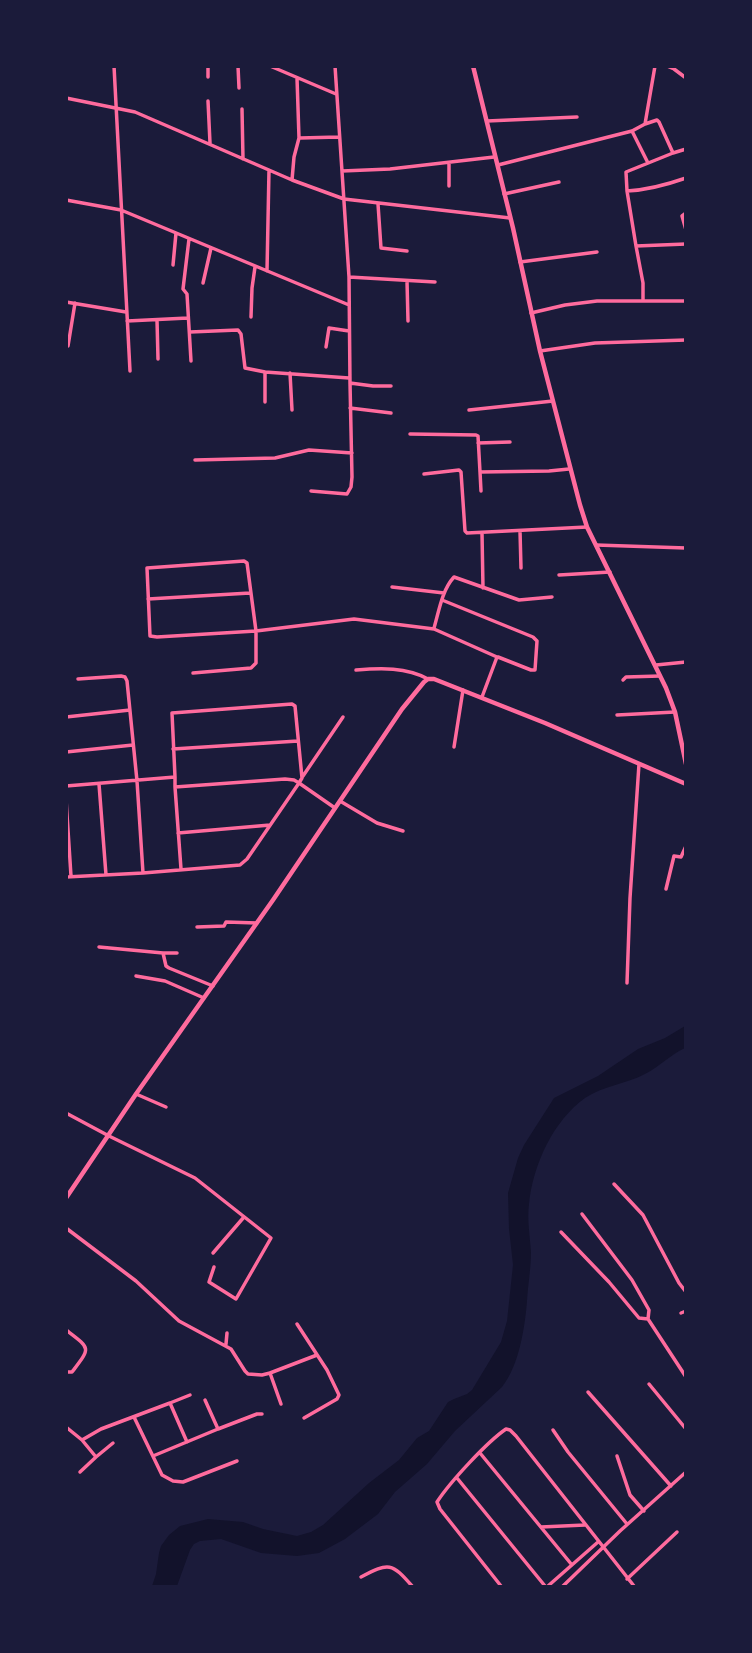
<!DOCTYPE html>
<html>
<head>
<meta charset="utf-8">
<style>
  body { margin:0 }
  #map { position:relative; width:752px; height:1653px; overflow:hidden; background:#1b1b3a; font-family:Signika,sans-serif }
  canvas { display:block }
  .frame { position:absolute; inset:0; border:68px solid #1b1b3a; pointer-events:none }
</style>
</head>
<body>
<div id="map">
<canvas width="752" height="1653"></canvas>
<div class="frame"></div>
</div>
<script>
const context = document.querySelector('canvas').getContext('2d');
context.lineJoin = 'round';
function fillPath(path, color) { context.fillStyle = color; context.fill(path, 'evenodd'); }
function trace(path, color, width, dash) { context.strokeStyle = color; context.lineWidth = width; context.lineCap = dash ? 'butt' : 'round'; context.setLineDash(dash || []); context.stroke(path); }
const water = new Path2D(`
  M 685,1026 L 685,1048 C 670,1055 659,1067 645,1074 C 626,1084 603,1086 585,1098 C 553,1121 533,1165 529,1204 C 527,1220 530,1236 531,1252 C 531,1268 528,1285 527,1301 C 525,1327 519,1366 502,1387 L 455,1431 L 427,1464 L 395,1492 L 378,1514 L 345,1539 L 319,1553 L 297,1556 L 261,1553 L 221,1539 L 200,1541 L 194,1544 L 190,1550 L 177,1586 L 152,1586 L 156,1574 L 159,1553 L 161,1546 L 169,1535 L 180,1526 L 208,1519 L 243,1522 L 263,1529 L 297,1536 L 311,1532 L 323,1525 L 369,1483 L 399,1460 L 417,1438 L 429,1431 L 448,1402 L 454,1399 L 467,1394 L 472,1390 L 501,1342 L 507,1321 L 513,1265 L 509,1229 L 508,1193 L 518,1158 L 524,1145 L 554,1098 L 598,1076 L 638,1049 L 665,1038 Z`);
const minor = new Path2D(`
  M 114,66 L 130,371
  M 208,66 L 208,77
  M 238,66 L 239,88
  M 270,66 L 336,94
  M 667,66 L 674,69 L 686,78
  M 66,98 L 135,112 L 292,180 L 344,199 L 510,218
  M 208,101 L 210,143
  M 242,109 L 243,159
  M 487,121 L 577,117
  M 632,131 L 648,163
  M 300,138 L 339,137
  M 673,153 L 686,149
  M 449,163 L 449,186
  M 498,165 L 632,131 L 645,124 L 655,66
  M 342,171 L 390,169 L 494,157
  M 292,180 L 294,157 L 299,138 L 297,78
  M 627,191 C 648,190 666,185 686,178
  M 504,194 L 559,182
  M 66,200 L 121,210 L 349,305
  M 378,204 L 381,248 L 407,251
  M 686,213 L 682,216 L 686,230
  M 189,239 L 183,289 L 187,294 L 191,361
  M 636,246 L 627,191 L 626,172 L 673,153 L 659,122 L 657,120 L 645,124
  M 520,262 L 597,252
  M 173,265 L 176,233
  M 267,271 L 269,170
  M 349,277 L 435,282
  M 407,281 L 408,321
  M 203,283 L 211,248
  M 643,301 L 643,283 L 636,246 L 686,244
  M 66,302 L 126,312
  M 531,313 L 565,305 L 597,301 L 686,301
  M 251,317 L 252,288 L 255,267
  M 157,320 L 158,359
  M 127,321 L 188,318
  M 190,332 L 238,330 L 241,334 L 245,368 L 265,372
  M 68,346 L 75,303
  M 326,347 L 329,328 L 349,331
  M 540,351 L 595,343 L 686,340
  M 290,373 L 292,410
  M 350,383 L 373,386 L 391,386
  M 265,402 L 265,372 L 349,378
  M 350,408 L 391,413
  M 469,410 L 553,401
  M 410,434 L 476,435 L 478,436 L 480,472 L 549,471 L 569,469
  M 478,443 L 510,442
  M 195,460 L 275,458 L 309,450 L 352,453
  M 480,472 L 481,491
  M 424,474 L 459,470 L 461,472 L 465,531 L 467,533 L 587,527
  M 311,491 L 347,494 L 351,487 L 352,477 L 350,383 L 349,277 L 335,66
  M 520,531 L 521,568
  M 482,533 L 483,588
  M 596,545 L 686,548
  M 559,575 L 610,572
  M 392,587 L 444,593
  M 148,599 L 250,593
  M 442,600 L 533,637 L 537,641 L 535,670 L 531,670 L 498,657
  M 434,628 C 439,611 442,590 454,577 L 519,600 L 552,597
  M 656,665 L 686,662
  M 356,670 C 381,668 406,667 428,679
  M 193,673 L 251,668 L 256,663 L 256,631 L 247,563 L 244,561 L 147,568 L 150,636 L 157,637 L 256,631 L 354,619 L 434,629 L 497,657 L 482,697
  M 623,680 L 626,677 L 660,676
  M 617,715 L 675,712
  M 66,717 L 130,710
  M 454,747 L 463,690
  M 173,749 L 298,741
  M 66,752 L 133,745
  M 303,776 L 343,717
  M 175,777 L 172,713 L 292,704 L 295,706 L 302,778 L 299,783 L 335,808
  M 99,784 L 106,875
  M 66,786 L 175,777 L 175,787 L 285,779 L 294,780 L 299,783 L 247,859 L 240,865 L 143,873 L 137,781 L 127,681 L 125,677 L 121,676 L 78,679
  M 175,787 L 181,869
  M 66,799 L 71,876
  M 340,801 L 377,823 L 403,831
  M 178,833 L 270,825
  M 66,877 L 143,873
  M 666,889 L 674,856 L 681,857 L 686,846
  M 197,927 L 224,926 L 226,922 L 257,923
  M 99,947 L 163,953 L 166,966 L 169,968 L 213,986
  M 163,953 L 177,953
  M 136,976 L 165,981 L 204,998
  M 627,983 L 630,898 L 639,764
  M 136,1094 L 166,1107
  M 66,1113 L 109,1136 L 195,1178 L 271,1238 L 236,1299 L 209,1282 L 214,1267
  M 614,1184 L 643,1215 L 679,1283 L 686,1292
  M 582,1214 L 632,1280 L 649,1310 L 648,1319 L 686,1377
  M 66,1228 L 136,1281 L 179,1321 L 231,1349 L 245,1371 L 248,1374 L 262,1375 L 270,1373 L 281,1404
  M 561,1232 L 609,1282 L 639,1318 L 648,1319
  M 213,1253 L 244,1217
  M 681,1313 L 686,1311
  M 297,1324 L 327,1370 L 339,1395 L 337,1399 L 304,1418
  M 66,1330 C 91,1349 91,1347 72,1372 L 66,1372
  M 226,1344 L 227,1333
  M 270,1373 L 317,1355
  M 649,1384 L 686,1429
  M 588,1392 L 671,1486
  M 170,1403 L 190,1395
  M 134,1417 L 162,1475 L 173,1481 L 183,1482 L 237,1461
  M 66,1427 L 82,1440 L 101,1429 L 170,1403 L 187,1442
  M 218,1429 L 257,1414 L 262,1414
  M 553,1430 L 568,1452 L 627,1524
  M 82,1440 L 96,1457 L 113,1443
  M 480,1453 L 572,1565
  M 153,1456 L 218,1429 L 205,1400
  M 617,1456 L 630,1495 L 644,1511
  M 80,1472 L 96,1457
  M 457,1478 L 545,1586
  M 541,1527 L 585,1525
  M 361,1577 C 389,1562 392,1563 412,1586
  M 627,1579 L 677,1532
  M 501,1586 L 440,1509 L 437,1502 C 450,1482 487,1442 506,1429 L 510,1430 L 516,1436 L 634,1586
  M 548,1586 L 598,1542
  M 563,1586 L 620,1531 L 686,1472`);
const tertiary = new Path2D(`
  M 473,66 L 513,228 L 540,351 L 580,505 L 587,527 L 666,688 L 675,712 L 686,764
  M 66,1198 L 136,1094 L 273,900 L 402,709 L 424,682 L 428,679 L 434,679 L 545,723 L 686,784`);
fillPath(water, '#12122b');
trace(minor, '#ff6b9d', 3.5);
trace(tertiary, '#ff6b9d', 4.5);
</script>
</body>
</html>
